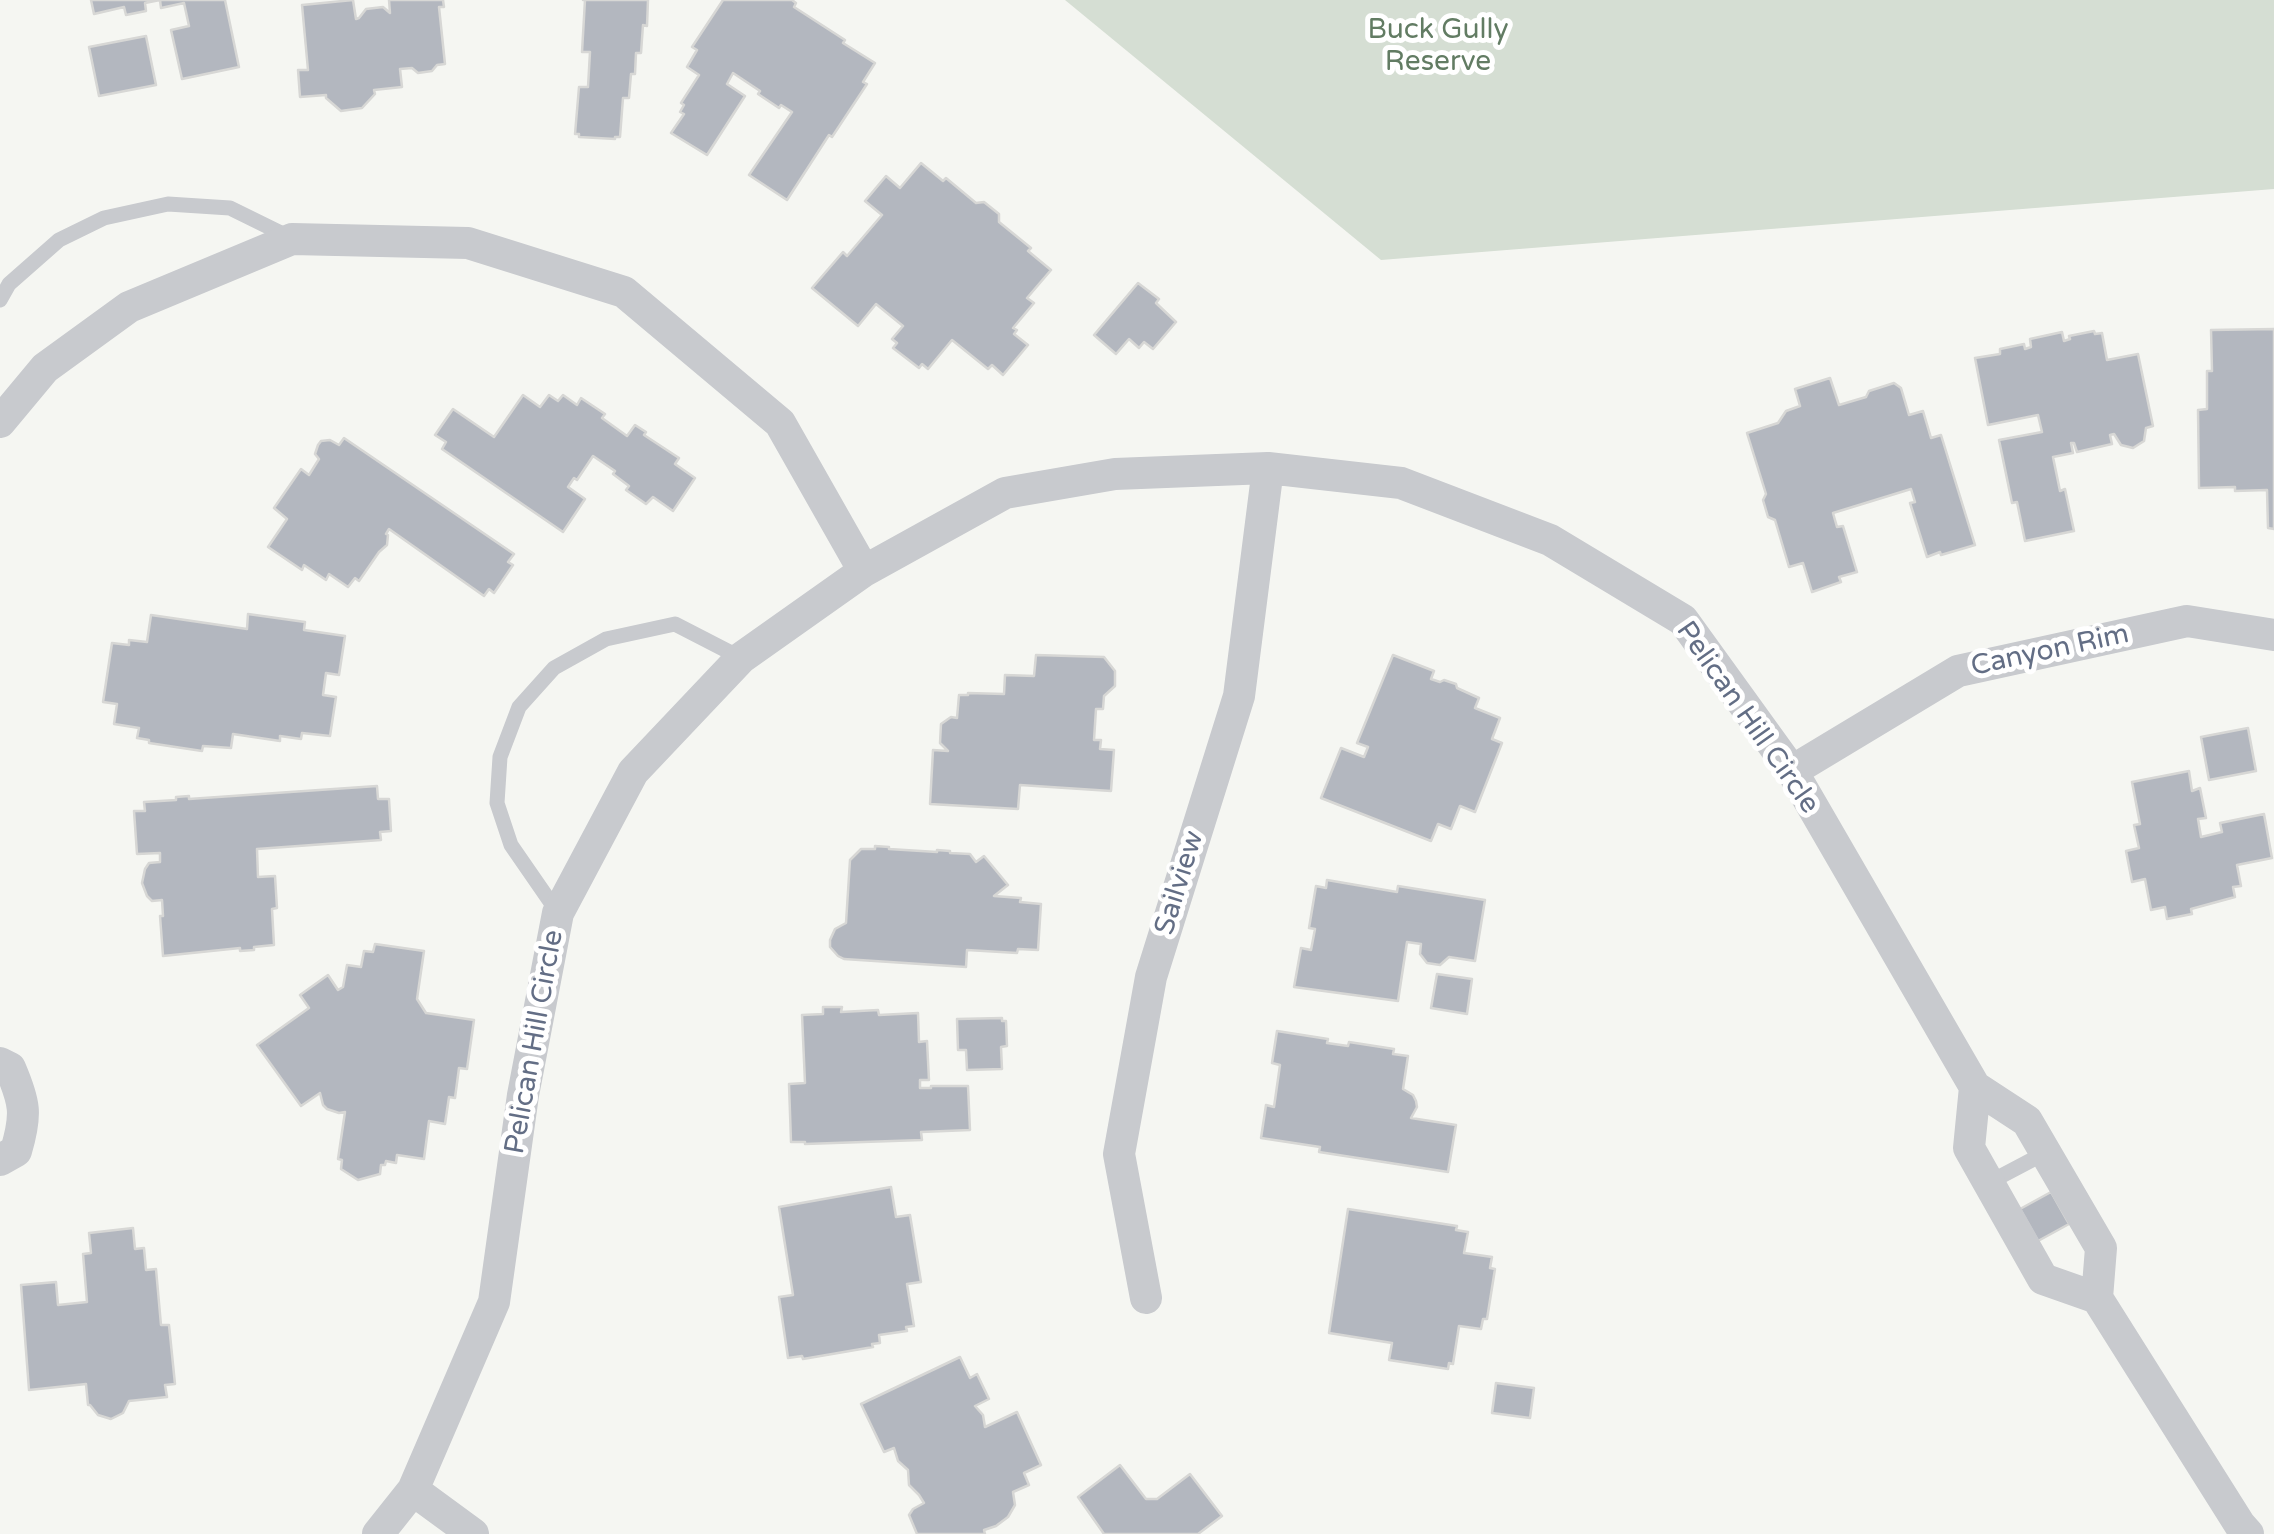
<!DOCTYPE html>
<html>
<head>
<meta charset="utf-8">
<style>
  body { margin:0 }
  canvas { display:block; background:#f5f6f2 }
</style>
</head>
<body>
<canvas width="2274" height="1534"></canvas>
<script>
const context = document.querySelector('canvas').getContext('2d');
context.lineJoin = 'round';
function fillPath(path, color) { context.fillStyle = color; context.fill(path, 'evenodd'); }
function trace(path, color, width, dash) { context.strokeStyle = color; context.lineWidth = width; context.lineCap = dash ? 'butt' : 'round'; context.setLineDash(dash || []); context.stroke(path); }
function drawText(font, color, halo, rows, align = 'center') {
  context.font = font + ' "Varela Round",sans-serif'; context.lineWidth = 10; context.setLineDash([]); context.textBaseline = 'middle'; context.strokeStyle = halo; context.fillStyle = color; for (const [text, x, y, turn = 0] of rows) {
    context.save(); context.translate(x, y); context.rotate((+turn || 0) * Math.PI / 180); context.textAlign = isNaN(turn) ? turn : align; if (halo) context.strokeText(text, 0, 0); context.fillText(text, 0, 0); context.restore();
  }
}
const green = new Path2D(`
  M 1065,0 L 2274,0 L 2274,189 L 1381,260 Z`);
const building = new Path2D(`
  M 91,0 L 225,0 L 239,67 L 182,79 L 171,30 L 189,26 L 184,3 L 161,8 L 160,0 L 145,3 L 146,11 L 126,15 L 124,7 L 94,14 Z
  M 353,0 L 356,19 L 359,18 L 366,9 L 383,7 L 390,13 L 389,0 L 443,0 L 444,7 L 439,7 L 445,64 L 437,65 L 432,71 L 418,73 L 412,68 L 400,69 L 402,87 L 374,90 L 375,94 L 362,108 L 341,111 L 326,98 L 326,95 L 300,97 L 298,70 L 308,70 L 302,5 Z
  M 583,0 L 648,0 L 647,26 L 643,25 L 641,53 L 636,53 L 635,74 L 631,74 L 629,98 L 623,98 L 620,137 L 615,137 L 615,139 L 579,137 L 579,134 L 575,134 L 579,87 L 588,87 L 590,52 L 582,52 L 585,0 Z
  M 723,0 L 792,0 L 796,3 L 794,7 L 845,40 L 843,43 L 875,63 L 863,82 L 867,84 L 832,137 L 829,135 L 787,200 L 749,175 L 792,112 L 781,105 L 779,108 L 758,94 L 760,91 L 733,73 L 727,84 L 745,96 L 707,155 L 671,133 L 684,114 L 680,112 L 684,105 L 681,103 L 699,75 L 687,67 L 697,50 L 692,47 Z
  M 146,36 L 156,85 L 99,96 L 89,47 Z
  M 921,163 L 943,181 L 946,178 L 976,203 L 984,202 L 999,214 L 999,222 L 1031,248 L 1028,251 L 1051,270 L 1027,298 L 1034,303 L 1013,328 L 1017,330 L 1014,334 L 1028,345 L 1003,375 L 992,365 L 988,369 L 952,340 L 928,369 L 922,364 L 919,368 L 893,348 L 897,343 L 892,339 L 903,326 L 876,304 L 858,326 L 812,288 L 843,252 L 847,256 L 882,215 L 865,201 L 886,176 L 900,188 Z
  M 1138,283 L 1159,299 L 1156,303 L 1176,322 L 1153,349 L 1144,342 L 1139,348 L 1129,339 L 1116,354 L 1094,335 Z
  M 2274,329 L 2274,529 L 2268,528 L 2267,490 L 2235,491 L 2235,487 L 2199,488 L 2198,410 L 2207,409 L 2207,371 L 2212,371 L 2211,330 Z
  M 2094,331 L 2095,334 L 2102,333 L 2107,360 L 2138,354 L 2153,426 L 2146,428 L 2144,441 L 2133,448 L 2121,445 L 2114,434 L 2110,435 L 2112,444 L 2077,452 L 2074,443 L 2071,443 L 2073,453 L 2053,457 L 2060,491 L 2065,489 L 2074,531 L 2025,541 L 2017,502 L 2012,503 L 1999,440 L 2042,432 L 2038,415 L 1988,425 L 1975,358 L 2000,354 L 2000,349 L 2024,344 L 2025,349 L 2031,347 L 2030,339 L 2062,332 L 2064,341 L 2070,339 L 2069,336 Z
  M 1830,378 L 1839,405 L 1866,397 L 1869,391 L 1894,383 L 1901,388 L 1909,415 L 1923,411 L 1931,438 L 1941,435 L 1975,545 L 1941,555 L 1940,552 L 1927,557 L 1910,503 L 1915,502 L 1911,489 L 1833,513 L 1837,527 L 1843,526 L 1857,572 L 1839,577 L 1841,582 L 1812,592 L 1803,563 L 1789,567 L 1775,520 L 1768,517 L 1763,500 L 1766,494 L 1747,433 L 1778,423 L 1786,411 L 1800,406 L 1795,389 Z
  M 523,395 L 540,407 L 549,395 L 558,401 L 563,395 L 577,405 L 581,398 L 605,414 L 602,418 L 627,436 L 635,425 L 646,432 L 644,435 L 679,458 L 675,464 L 695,478 L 673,511 L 653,497 L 646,504 L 626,490 L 629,486 L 613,474 L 615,471 L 593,456 L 577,480 L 574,478 L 568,487 L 585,499 L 563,532 L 442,449 L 446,442 L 435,435 L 453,409 L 494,437 Z
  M 344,438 L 514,554 L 508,562 L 513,565 L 494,593 L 489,589 L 484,596 L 389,529 L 386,534 L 388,535 L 387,545 L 379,552 L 359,581 L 355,578 L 348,587 L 329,574 L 326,580 L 304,565 L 302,570 L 268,547 L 287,519 L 274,508 L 301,469 L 309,475 L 319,459 L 315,454 L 318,445 L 321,441 L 330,440 L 339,445 Z
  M 248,614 L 305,622 L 304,630 L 345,636 L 339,675 L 326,673 L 323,695 L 336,697 L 330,736 L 302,733 L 301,739 L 280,736 L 280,741 L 233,734 L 231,748 L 203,746 L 202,751 L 149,743 L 149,740 L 137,738 L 139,728 L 114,724 L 117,704 L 103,702 L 112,643 L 129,645 L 129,640 L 147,642 L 151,615 L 247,629 Z
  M 1036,655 L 1104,657 L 1115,671 L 1115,686 L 1104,696 L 1103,709 L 1096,709 L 1094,740 L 1101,740 L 1100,749 L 1114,750 L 1111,791 L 1020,785 L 1018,809 L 930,804 L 933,750 L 948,751 L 940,743 L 941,724 L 951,717 L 957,718 L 959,695 L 968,695 L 968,693 L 1004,694 L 1005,675 L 1034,676 Z
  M 1393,655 L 1434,671 L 1431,679 L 1440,682 L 1444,680 L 1456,684 L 1457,688 L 1479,698 L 1475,708 L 1500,718 L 1492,739 L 1502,743 L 1475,812 L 1460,806 L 1451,829 L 1438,824 L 1431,841 L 1321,798 L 1341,748 L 1364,757 L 1368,747 L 1357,743 Z
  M 2248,728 L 2256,771 L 2209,780 L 2201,737 Z
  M 2189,771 L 2192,791 L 2200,788 L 2206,818 L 2198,819 L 2201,837 L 2222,832 L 2220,823 L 2264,814 L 2272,858 L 2237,865 L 2241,886 L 2233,887 L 2235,897 L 2191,909 L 2192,914 L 2167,919 L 2165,907 L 2151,910 L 2145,879 L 2132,882 L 2126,851 L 2139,848 L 2134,825 L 2140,824 L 2132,782 Z
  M 377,786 L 378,799 L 389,799 L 391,831 L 380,832 L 381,840 L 257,849 L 258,877 L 275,876 L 277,908 L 272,909 L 274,945 L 254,947 L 254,950 L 240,951 L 240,948 L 163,956 L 160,916 L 163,916 L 162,900 L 152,901 L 147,896 L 142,883 L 145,869 L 149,863 L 160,862 L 160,853 L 137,854 L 134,811 L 145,811 L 144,802 L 176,800 L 176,797 L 189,796 L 189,799 Z
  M 875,846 L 889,847 L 889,849 L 937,852 L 937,850 L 950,851 L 950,853 L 970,854 L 976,862 L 984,856 L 1008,885 L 994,896 L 1021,898 L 1020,902 L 1041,904 L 1038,950 L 1018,949 L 1017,953 L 967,950 L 966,967 L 844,959 L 838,956 L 830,947 L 830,940 L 835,929 L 846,923 L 850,860 L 861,849 L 875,849 Z
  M 1327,880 L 1397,892 L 1398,886 L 1485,900 L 1475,961 L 1449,957 L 1440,965 L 1427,963 L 1420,954 L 1421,944 L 1407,942 L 1398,1001 L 1294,987 L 1301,948 L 1311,950 L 1315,929 L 1309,928 L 1316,886 L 1326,888 Z
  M 375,944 L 424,951 L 417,999 L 426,1013 L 474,1020 L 467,1069 L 459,1068 L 455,1098 L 449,1097 L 445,1124 L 429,1121 L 424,1159 L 397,1155 L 396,1163 L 386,1161 L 385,1165 L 381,1165 L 380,1174 L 358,1180 L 341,1169 L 342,1160 L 338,1159 L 345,1112 L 339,1113 L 327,1109 L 323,1105 L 320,1093 L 301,1106 L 257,1045 L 309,1008 L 300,995 L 328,975 L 338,990 L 343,987 L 347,965 L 361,967 L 364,951 L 373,952 Z
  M 1437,974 L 1472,979 L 1467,1014 L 1431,1008 Z
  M 823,1007 L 842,1007 L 841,1012 L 878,1010 L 879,1015 L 918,1013 L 919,1042 L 927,1041 L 929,1080 L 920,1080 L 920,1088 L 931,1088 L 931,1086 L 968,1086 L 970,1130 L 921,1132 L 922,1140 L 805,1144 L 805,1142 L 791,1142 L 789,1084 L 805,1083 L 802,1015 L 823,1014 Z
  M 1002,1018 L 1002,1021 L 1006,1021 L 1007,1046 L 1001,1047 L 1002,1069 L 967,1070 L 966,1050 L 958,1050 L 957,1019 Z
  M 1277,1031 L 1328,1039 L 1327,1043 L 1348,1046 L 1349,1042 L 1394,1049 L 1393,1054 L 1408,1056 L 1403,1089 L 1413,1095 L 1416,1101 L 1417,1107 L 1411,1118 L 1456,1125 L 1448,1172 L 1319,1152 L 1320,1147 L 1261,1138 L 1266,1105 L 1274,1107 L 1280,1065 L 1272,1063 Z
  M 891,1187 L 896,1217 L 910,1215 L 921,1282 L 907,1284 L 914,1326 L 906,1327 L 907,1331 L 879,1335 L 880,1343 L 872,1344 L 873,1347 L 803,1359 L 802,1356 L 788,1358 L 779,1297 L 793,1295 L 779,1207 Z
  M 2051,1192 L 2069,1224 L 2038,1241 L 2020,1209 Z
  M 1348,1209 L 1457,1226 L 1456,1230 L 1468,1232 L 1464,1253 L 1492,1257 L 1490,1268 L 1495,1269 L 1487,1319 L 1483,1319 L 1481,1329 L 1459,1326 L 1453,1364 L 1449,1363 L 1448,1369 L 1389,1360 L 1392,1343 L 1329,1333 Z
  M 133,1228 L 135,1249 L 144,1248 L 146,1270 L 156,1269 L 161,1325 L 169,1325 L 175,1384 L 165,1385 L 167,1397 L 129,1401 L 123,1413 L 111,1419 L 98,1415 L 90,1405 L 88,1405 L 86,1384 L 29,1390 L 21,1285 L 56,1282 L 58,1305 L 87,1302 L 83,1254 L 91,1253 L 89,1233 Z
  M 960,1357 L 970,1378 L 977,1374 L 989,1399 L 975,1406 L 983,1415 L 985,1427 L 1017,1412 L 1041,1465 L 1024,1473 L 1029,1485 L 1013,1492 L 1015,1505 L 1008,1517 L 996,1526 L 984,1530 L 985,1534 L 917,1534 L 909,1515 L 913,1509 L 924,1503 L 919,1495 L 909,1485 L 908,1470 L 898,1461 L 894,1448 L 884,1452 L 861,1404 Z
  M 1496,1383 L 1534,1388 L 1530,1418 L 1492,1413 Z
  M 1120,1465 L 1146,1499 L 1157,1499 L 1190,1474 L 1222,1516 L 1198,1534 L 1104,1534 L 1078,1497 Z`);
const lane = new Path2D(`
  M 0,300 L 9,284 L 59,240 L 104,218 L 168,204 L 230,208 L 291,238
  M 558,913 L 511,845 L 497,803 L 500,757 L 519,707 L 554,668 L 606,639 L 675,624 L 741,658
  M 1988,1183 L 2045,1153`);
const street = new Path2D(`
  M 0,422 L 45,368 L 129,307 L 292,239 L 468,243 L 624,292 L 780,423 L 864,571
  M 1792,771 L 1958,671 L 2187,621 L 2274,635
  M 0,1063 L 10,1068 C 25,1103 27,1114 16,1151 L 0,1160
  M 1975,1087 L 2027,1121 L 2101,1248 L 2097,1298 L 2240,1525 L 2248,1534
  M 1146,1298 L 1119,1154 L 1151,977 L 1239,696 L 1268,468
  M 413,1490 L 473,1534
  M 378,1534 L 413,1490 L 494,1302 L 523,1095 L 558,913 L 633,772 L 741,658 L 864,571 L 1005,493 L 1115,474 L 1268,468 L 1401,483 L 1550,540 L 1683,620 L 1792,771 L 1975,1087 L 1969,1148 L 2043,1279 L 2097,1298`);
const parkNames = [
  ["Buck Gully",1438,31],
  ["Reserve",1438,63]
];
const streetNames = [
  ["Canyon Rim",2050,651,-12],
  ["Pelican Hill Circle",1747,718,55],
  ["Sailview",1180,883,-73],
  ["Pelican Hill Circle",535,1042,-80]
];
fillPath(green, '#d5ded3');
fillPath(building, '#b3b7bf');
trace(building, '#d7d7d5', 2.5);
trace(lane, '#c8cace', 15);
trace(street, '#c8cace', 32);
drawText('28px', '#627c63', '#fff', parkNames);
drawText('28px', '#636e85', '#fff', streetNames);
</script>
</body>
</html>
